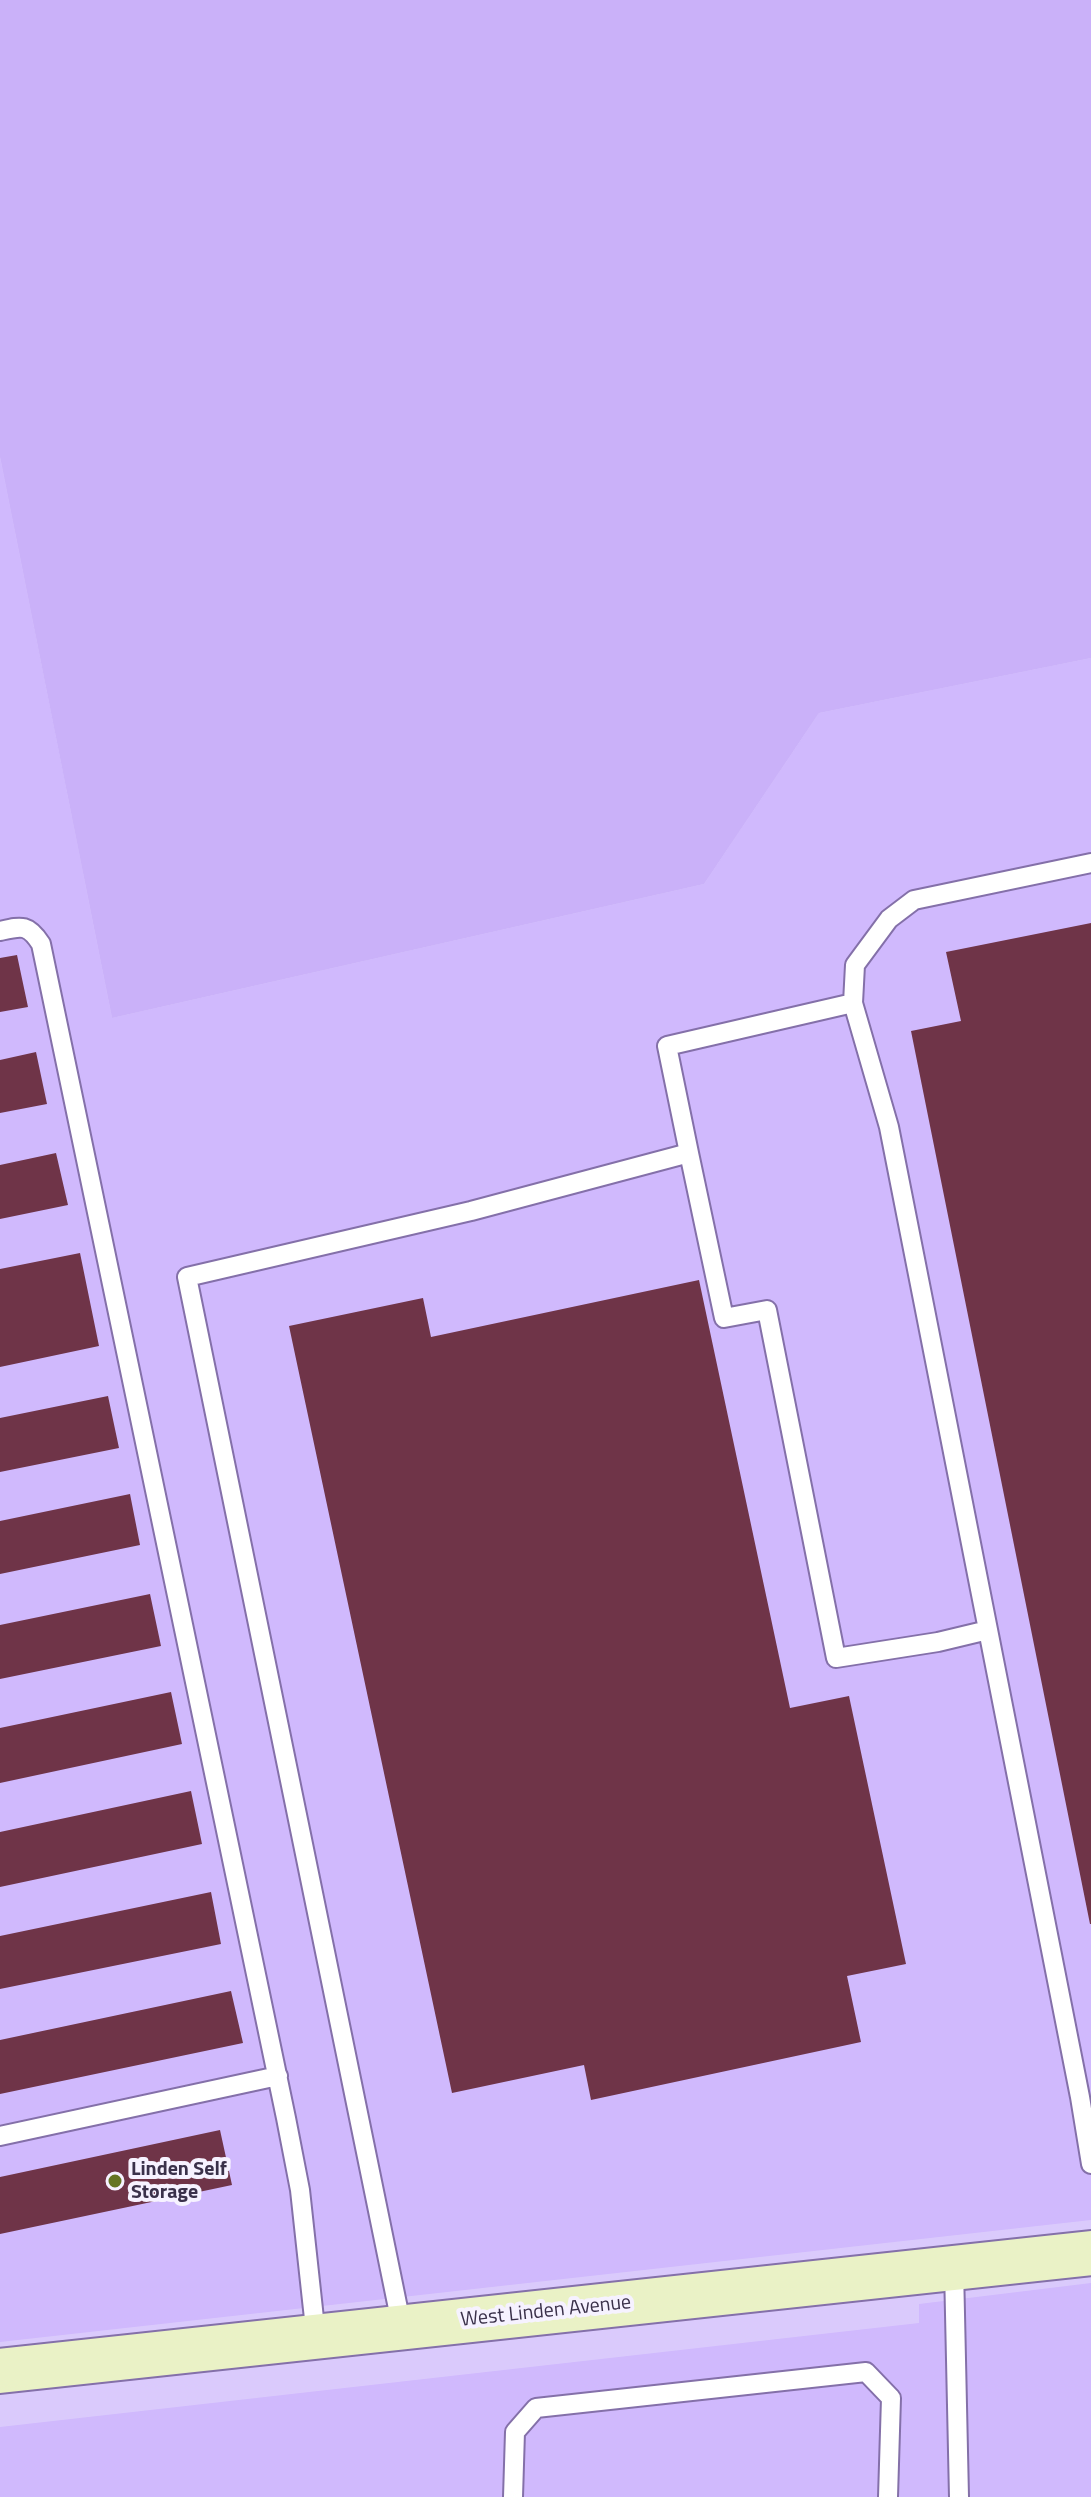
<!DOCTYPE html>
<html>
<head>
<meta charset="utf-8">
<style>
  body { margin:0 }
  canvas { display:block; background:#dacafc }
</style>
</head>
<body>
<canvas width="1091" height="2497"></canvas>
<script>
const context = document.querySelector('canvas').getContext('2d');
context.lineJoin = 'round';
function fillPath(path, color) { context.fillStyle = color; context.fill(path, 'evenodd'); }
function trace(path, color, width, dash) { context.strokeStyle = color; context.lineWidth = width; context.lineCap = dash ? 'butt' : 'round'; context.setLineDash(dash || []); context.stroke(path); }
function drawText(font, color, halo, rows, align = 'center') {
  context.font = font + ' "Titillium Web",sans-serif'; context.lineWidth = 8; context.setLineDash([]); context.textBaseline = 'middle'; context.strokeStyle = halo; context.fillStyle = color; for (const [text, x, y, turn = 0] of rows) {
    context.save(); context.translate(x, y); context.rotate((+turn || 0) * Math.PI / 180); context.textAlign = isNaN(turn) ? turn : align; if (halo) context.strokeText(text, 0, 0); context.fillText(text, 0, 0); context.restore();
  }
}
const built = new Path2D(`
  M 0,457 L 112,1018 L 704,884 L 819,713 L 1091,658 L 1091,2220 L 0,2342 Z
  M 1091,2283 L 1091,2497 L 0,2497 L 0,2427 L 919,2323 L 919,2304 Z`);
const green = new Path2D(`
  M 0,0 L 1091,0 L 1091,658 L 819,713 L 704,884 L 112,1018 L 0,457 Z`);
const building = new Path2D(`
  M 1091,923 L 1091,1924 L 1090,1924 L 911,1031 L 961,1021 L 946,952 Z
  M 17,955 L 28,1007 L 0,1012 L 0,958 Z
  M 36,1052 L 47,1104 L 0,1113 L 0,1060 Z
  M 56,1153 L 68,1205 L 0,1219 L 0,1165 Z
  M 80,1253 L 99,1346 L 0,1367 L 0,1269 Z
  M 699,1280 L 790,1708 L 849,1696 L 906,1964 L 847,1976 L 861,2042 L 591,2100 L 584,2065 L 452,2093 L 289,1326 L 423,1298 L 431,1337 Z
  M 108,1396 L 119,1448 L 0,1472 L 0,1418 Z
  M 130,1494 L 140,1545 L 0,1574 L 0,1521 Z
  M 150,1594 L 161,1646 L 0,1679 L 0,1625 Z
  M 171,1692 L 182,1744 L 0,1783 L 0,1728 Z
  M 191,1791 L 202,1844 L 0,1887 L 0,1832 Z
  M 211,1892 L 221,1944 L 0,1989 L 0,1936 Z
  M 231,1991 L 243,2043 L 0,2094 L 0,2040 Z
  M 220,2130 L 232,2185 L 0,2234 L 0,2177 Z`);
const service = new Path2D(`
  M 0,931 C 22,926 28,924 41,944 L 286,2118 L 300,2190 L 316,2337
  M 853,1003 L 855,965 L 889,919 L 914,900 L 1091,863
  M 689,1153 L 724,1318 L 767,1310 L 836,1658 L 938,1642 L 988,1630
  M 0,2136 L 278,2076
  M 954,2268 L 959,2497
  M 402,2328 L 187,1277 L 471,1211 L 689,1153 L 667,1046 L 853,1003 L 889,1127 L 1080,2097 L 1091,2164
  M 513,2497 L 515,2432 L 536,2408 L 866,2372 L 891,2398 L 888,2497`);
const secondary = new Path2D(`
  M 0,2371 L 1091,2253`);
const markers = [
  [115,2181,8,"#657523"]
];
const poiNames = [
  ["Linden Self",131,2170],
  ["Storage",131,2193]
];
const streetNames = [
  ["West Linden Avenue",546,2312,-6]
];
fillPath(built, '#d0b9fd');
fillPath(green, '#cab1f9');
fillPath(building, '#6f3448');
trace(service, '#8470a9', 22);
trace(secondary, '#8470a9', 48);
trace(service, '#fff', 18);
trace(secondary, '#eaf2c6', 44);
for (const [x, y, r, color] of markers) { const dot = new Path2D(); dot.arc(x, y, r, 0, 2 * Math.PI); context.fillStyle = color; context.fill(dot); trace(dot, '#f6f2ff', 3); }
drawText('bold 20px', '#3a314a', '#f6f2ff', poiNames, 'left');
drawText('20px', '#3a314a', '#f6f2ff', streetNames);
</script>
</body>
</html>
